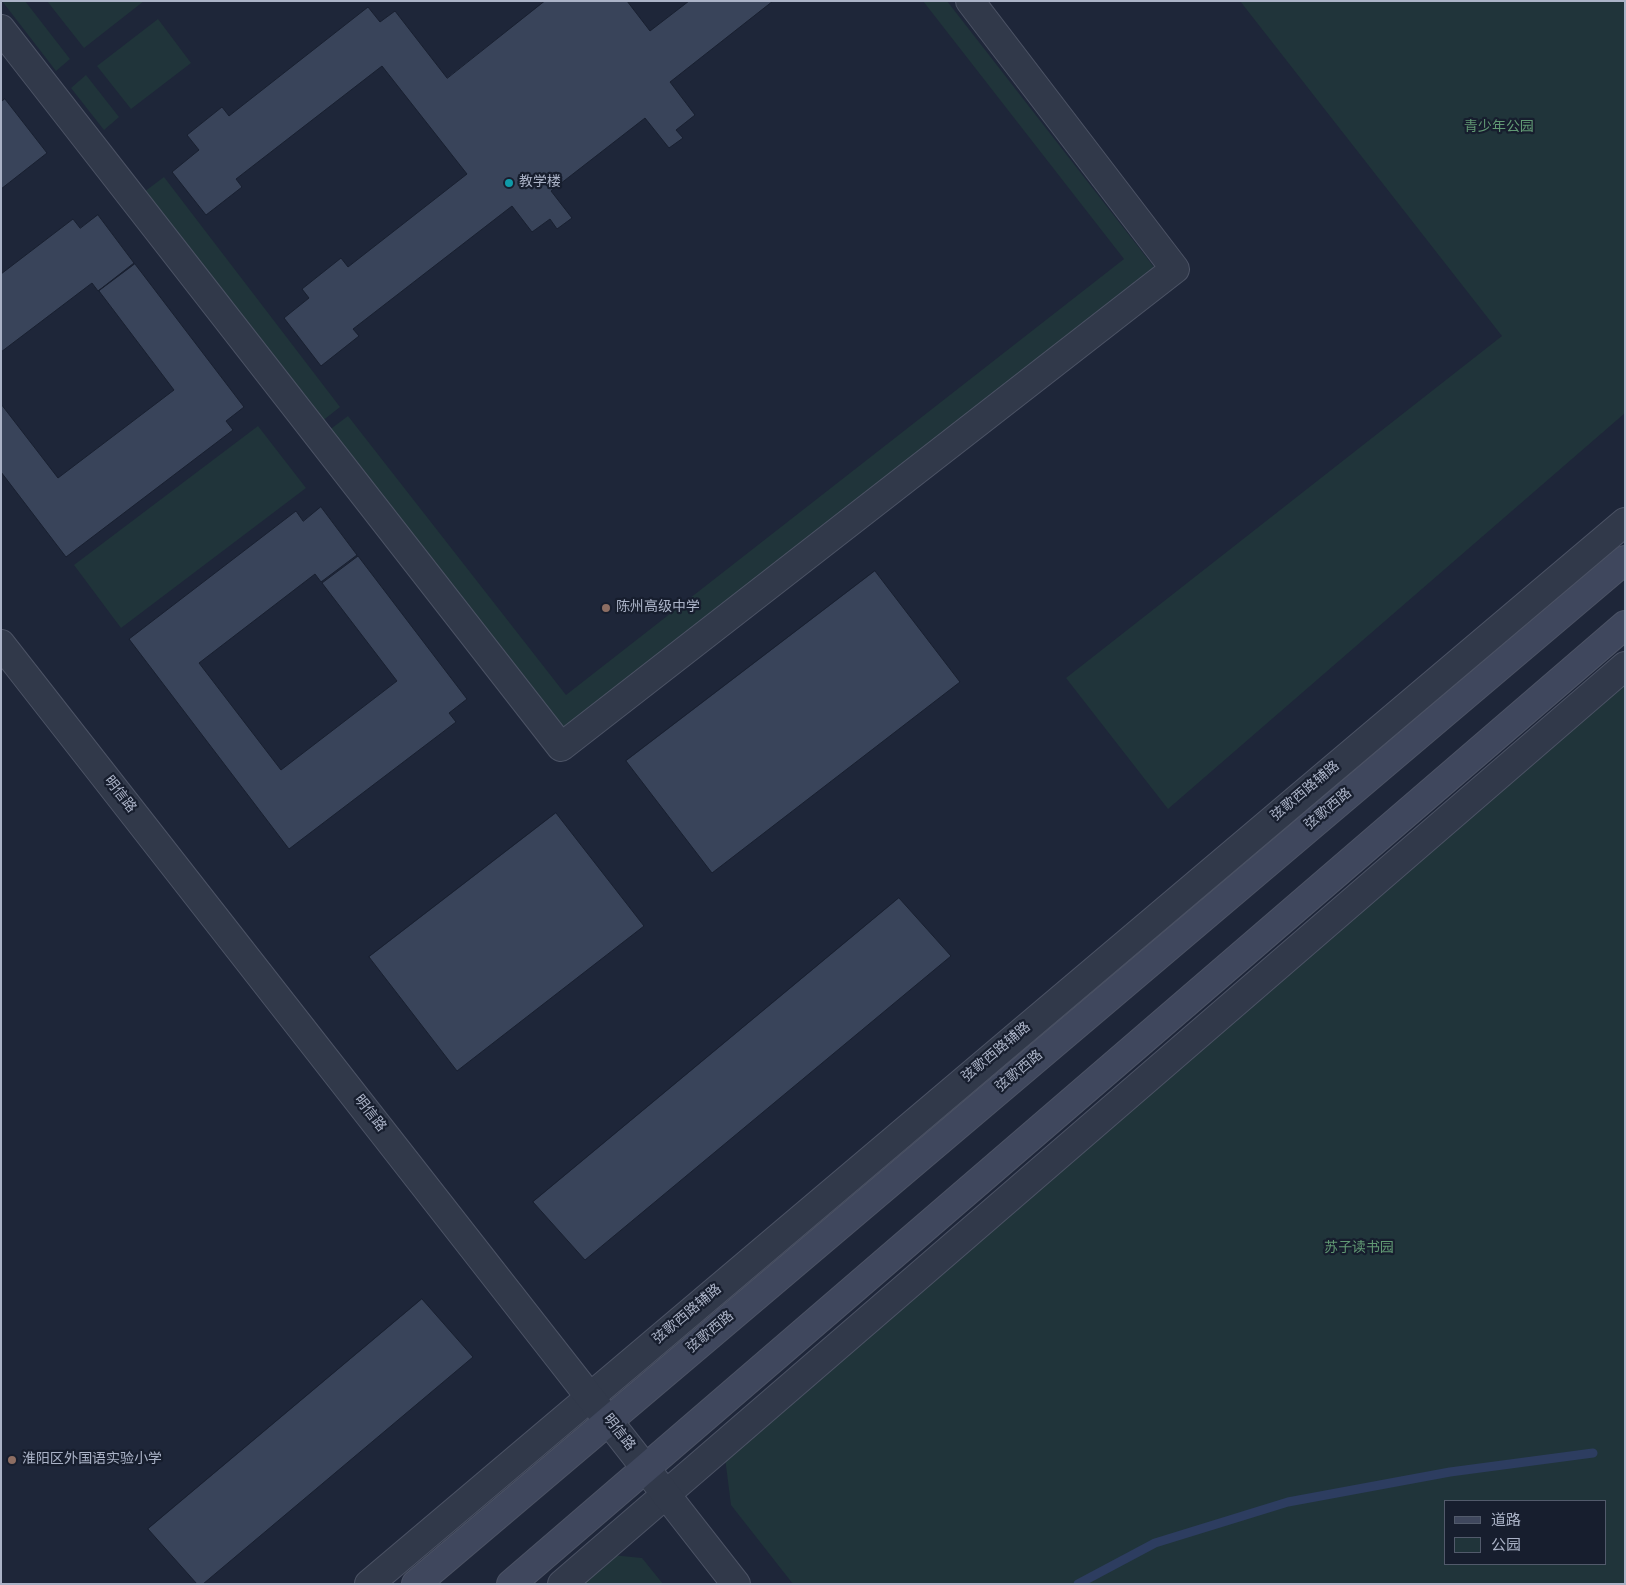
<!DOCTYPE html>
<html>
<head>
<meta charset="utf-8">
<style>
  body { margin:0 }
  #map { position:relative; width:1626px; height:1585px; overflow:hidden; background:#1e2639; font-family:Overpass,"Noto Sans SC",sans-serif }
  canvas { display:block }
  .frame { position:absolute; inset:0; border:2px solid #abb3c7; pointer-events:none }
  .legend { position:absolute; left:1444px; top:1500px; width:162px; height:65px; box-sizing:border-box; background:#171e2e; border:1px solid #525a6b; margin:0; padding:6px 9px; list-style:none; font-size:15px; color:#abb3c7 }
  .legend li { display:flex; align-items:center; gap:10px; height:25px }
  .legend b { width:25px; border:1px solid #525a6b }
</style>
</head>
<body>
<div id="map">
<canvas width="1626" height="1585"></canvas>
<div class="frame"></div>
<ul class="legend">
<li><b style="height:6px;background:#3f475d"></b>道路</li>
<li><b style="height:14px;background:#20343a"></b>公园</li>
</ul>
</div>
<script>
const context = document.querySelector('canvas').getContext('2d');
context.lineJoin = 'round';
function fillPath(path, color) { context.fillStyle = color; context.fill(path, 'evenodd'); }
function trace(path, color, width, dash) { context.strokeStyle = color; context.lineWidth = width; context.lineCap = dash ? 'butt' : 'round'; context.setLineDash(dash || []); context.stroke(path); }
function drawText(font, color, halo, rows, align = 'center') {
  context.font = font + ' Overpass,"Noto Sans SC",sans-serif'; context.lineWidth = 4.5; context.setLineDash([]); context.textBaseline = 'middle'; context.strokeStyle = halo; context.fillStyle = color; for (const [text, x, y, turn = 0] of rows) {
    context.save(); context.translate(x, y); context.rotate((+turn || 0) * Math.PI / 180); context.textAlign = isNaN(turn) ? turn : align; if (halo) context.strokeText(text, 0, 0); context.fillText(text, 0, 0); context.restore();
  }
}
const green = new Path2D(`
  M 2,1 L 25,1 L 70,59 L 56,71 Z
  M 47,1 L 144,1 L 84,48 Z
  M 923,1 L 947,1 L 1154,267 L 562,730 L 328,431 L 348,416 L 566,695 L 1124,259 Z
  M 1240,1 L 1625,1 L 1625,413 L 1168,809 L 1066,678 L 1502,336 Z
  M 158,19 L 191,63 L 131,109 L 97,66 Z
  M 86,75 L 119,117 L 104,130 L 71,88 Z
  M 164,177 L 340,407 L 321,422 L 144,192 Z
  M 258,426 L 306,488 L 121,628 L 74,565 Z
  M 1625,674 L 1625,1584 L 793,1584 L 731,1505 L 723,1442 ZM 1445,1501 L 1605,1501 L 1605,1564 L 1445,1564 Z
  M 602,1554 L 642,1558 L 663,1584 L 568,1584 Z`);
const stream = new Path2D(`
  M 1078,1584 L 1155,1543 L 1288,1502 L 1450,1472 L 1593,1453`);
const building = new Path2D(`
  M 545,1 L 627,1 L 650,31 L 689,1 L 773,1 L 670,82 L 695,115 L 676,130 L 683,138 L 669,148 L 645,118 L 551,191 L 572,218 L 557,229 L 550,219 L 532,232 L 512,206 L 353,329 L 359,336 L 321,366 L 284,318 L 309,298 L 302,289 L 341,258 L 348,267 L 467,174 L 382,66 L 236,179 L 242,187 L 206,215 L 172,172 L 199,150 L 187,135 L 222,107 L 229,116 L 368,7 L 380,22 L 395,11 L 447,78 Z
  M 5,99 L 47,153 L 1,189 L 1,102 Z
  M 98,215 L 134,263 L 98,291 L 92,283 L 1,352 L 1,274 L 73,219 L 80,228 Z
  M 135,264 L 244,407 L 226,421 L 233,430 L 66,557 L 1,472 L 1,404 L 58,478 L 174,390 L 99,291 Z
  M 321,507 L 357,555 L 321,582 L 315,574 L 199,663 L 281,770 L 397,681 L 322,583 L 358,556 L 467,699 L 449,713 L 456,722 L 289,849 L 129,639 L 296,511 L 303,521 Z
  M 875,571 L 960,682 L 712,873 L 626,761 Z
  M 556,813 L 644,926 L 457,1071 L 369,957 Z
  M 899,898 L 951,956 L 585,1260 L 533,1202 Z
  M 422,1299 L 473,1357 L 203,1584 L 197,1584 L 148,1529 Z`);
const minor = new Path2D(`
  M 1,29 L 561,747 L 1175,269 L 970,1
  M 369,1584 L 1625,522
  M 562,1584 L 1625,666`);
const tertiary = new Path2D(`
  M 1,644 L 736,1584`);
const secondary = new Path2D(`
  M 416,1584 L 1625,560
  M 511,1584 L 1625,625`);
const markers = [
  [509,183,5,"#0f9aa8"],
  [606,608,5,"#8d6e63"],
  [12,1460,5,"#8d6e63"]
];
const parkNames = [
  ["青少年公园",1499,128],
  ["苏子读书园",1359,1249]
];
const poiNames = [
  ["教学楼",519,183],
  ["陈州高级中学",616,608],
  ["淮阳区外国语实验小学",22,1460]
];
const streetNames = [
  ["弦歌西路辅路",1306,792,-40],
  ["明信路",119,795,52],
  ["弦歌西路",1329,810,-40],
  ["弦歌西路辅路",997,1053,-40],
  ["弦歌西路",1020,1072,-40],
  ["明信路",369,1114,52],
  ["弦歌西路辅路",688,1315,-40],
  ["弦歌西路",711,1333,-40],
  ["明信路",618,1433,52]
];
fillPath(green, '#20343a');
trace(stream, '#2d3d60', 9);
fillPath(building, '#39445a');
trace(building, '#192030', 1);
trace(minor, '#4c5365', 30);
trace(tertiary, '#4c5365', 30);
trace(secondary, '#4c5365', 30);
trace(minor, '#31394a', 28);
trace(tertiary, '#31394a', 28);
trace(secondary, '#3f475d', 28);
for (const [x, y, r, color] of markers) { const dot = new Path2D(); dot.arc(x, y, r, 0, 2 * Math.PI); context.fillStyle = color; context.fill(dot); trace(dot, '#171e2e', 2); }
drawText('14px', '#619974', '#171e2e', parkNames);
drawText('14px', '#abb3c7', '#171e2e', poiNames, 'left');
drawText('14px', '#abb3c7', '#171e2e', streetNames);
</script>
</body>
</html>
